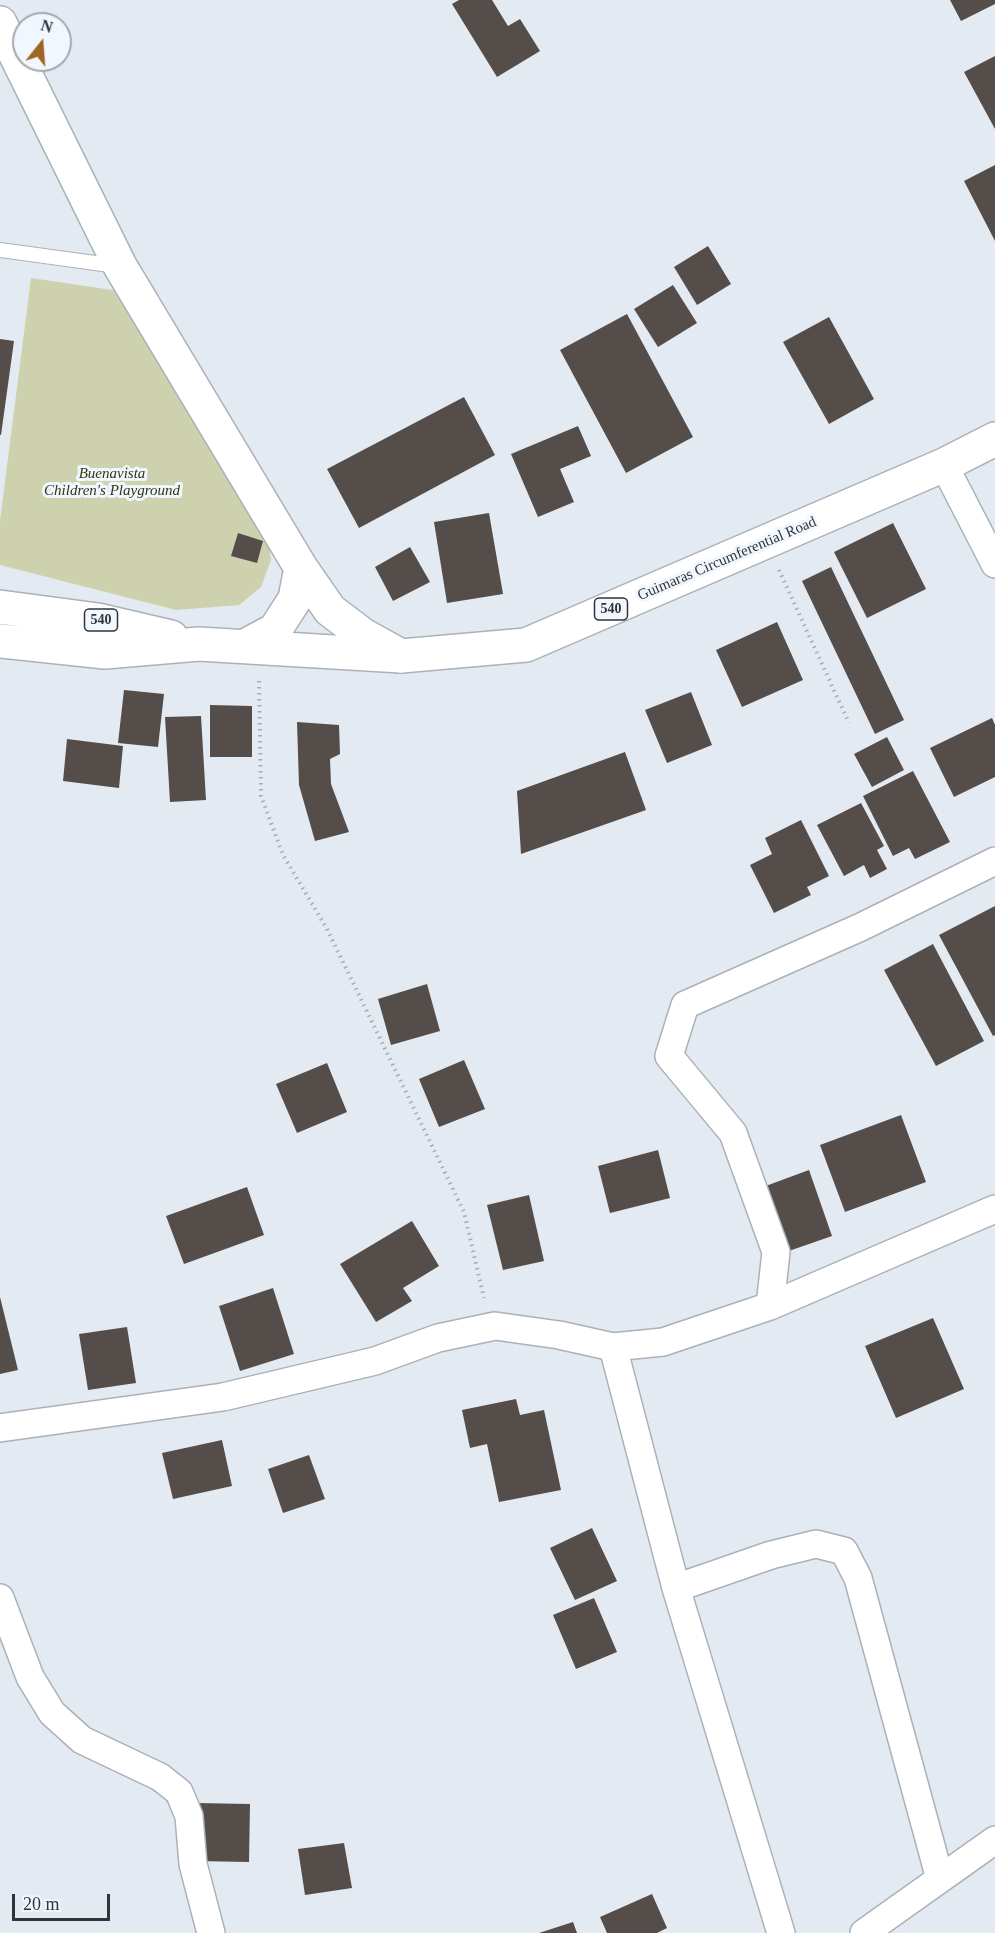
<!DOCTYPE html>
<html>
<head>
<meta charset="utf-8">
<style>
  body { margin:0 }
  #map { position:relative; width:995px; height:1933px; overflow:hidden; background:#e3eaf1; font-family:Georgia,serif }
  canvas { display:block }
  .north { position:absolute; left:12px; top:12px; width:60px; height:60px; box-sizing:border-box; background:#f0f7fe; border:2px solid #a4a9ae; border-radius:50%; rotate:17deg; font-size:16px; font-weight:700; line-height:24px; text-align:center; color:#323437 }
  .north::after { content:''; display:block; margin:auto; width:21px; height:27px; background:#9f6524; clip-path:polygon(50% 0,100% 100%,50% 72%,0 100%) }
  .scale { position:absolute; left:12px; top:1894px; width:98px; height:27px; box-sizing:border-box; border:3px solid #323437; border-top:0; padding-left:8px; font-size:18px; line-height:21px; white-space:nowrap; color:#323437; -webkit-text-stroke:4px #f0f7fe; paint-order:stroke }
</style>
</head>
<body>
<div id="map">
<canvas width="995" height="1933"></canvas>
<div class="north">N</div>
<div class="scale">20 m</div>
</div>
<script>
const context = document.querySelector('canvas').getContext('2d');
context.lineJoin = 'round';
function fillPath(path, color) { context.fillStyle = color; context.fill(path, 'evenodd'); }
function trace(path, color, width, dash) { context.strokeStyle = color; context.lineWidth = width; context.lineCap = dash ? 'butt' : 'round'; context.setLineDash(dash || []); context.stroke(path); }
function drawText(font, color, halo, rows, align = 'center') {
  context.font = font + ' Georgia,serif'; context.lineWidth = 6; context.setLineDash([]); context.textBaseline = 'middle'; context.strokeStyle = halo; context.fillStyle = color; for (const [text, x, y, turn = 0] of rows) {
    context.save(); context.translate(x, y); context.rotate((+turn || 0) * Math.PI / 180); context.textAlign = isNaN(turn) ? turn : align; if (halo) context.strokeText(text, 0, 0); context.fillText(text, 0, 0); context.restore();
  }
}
const green = new Path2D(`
  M 31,278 L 119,291 L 267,534 L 271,560 L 261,587 L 239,605 L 176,610 L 0,565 L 0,521 Z`);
const building = new Path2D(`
  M 459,0 L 492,0 L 508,26 L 520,19 L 540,51 L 497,77 L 452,4 Z
  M 950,0 L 995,0 L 995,4 L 961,21 Z
  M 995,56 L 995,129 L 964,72 Z
  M 995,165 L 995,241 L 964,181 Z
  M 708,246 L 731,284 L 697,305 L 674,267 Z
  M 673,285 L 697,323 L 658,347 L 634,309 Z
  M 627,314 L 693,437 L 626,473 L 560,350 Z
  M 829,317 L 874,399 L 829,424 L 783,342 Z
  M 0,339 L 14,341 L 1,435 L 0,435 Z
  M 464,397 L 495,455 L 359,528 L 327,469 Z
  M 578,426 L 591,456 L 560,469 L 574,502 L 538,517 L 511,454 Z
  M 489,513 L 503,594 L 447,603 L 434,522 Z
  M 893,523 L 926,589 L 867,618 L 834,552 Z
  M 238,533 L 263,541 L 257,563 L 231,556 Z
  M 410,547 L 430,582 L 393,601 L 375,567 Z
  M 831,567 L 904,720 L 875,734 L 802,581 Z
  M 777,622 L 803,680 L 742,707 L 716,650 Z
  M 124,690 L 164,694 L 158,747 L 118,743 Z
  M 691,692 L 712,745 L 667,763 L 645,710 Z
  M 210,705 L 252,706 L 252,757 L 210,757 Z
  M 201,716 L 206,800 L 170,802 L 165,717 Z
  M 992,718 L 995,725 L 995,777 L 954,797 L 930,748 Z
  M 297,722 L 339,725 L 340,754 L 330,759 L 331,784 L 349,832 L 315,841 L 299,785 Z
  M 887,737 L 904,770 L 872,787 L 854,754 Z
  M 67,739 L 123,746 L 119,788 L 63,781 Z
  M 625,752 L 646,810 L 521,854 L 517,791 Z
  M 913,771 L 950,842 L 915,859 L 909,848 L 893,856 L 863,796 Z
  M 861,803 L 884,846 L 877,850 L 887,869 L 870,878 L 864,865 L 844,876 L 817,825 Z
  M 801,820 L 829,876 L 807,887 L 811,895 L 774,913 L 750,865 L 772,854 L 765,838 Z
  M 995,906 L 995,1035 L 993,1036 L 939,935 Z
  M 933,944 L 984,1041 L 936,1066 L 884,970 Z
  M 427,984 L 440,1031 L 391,1045 L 378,999 Z
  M 464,1060 L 485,1109 L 439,1127 L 419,1079 Z
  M 327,1063 L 347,1112 L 297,1133 L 276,1084 Z
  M 901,1115 L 926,1182 L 845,1212 L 820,1145 Z
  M 658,1150 L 670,1198 L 610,1213 L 598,1166 Z
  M 809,1170 L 832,1236 L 786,1252 L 763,1187 Z
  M 247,1187 L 264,1235 L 184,1264 L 166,1216 Z
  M 529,1195 L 544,1261 L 503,1270 L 487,1205 Z
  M 412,1221 L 439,1266 L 403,1288 L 412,1301 L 376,1322 L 340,1264 Z
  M 273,1288 L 294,1354 L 240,1371 L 219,1306 Z
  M 0,1297 L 18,1370 L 0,1374 Z
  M 933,1318 L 964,1389 L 896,1418 L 865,1346 Z
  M 127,1327 L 136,1383 L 88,1390 L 79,1334 Z
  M 516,1399 L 520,1415 L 544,1410 L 561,1490 L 499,1502 L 487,1444 L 470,1448 L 462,1410 Z
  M 222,1440 L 232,1486 L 173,1499 L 162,1453 Z
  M 309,1455 L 325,1499 L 283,1513 L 268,1469 Z
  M 592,1528 L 617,1581 L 575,1600 L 550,1548 Z
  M 594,1598 L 617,1652 L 576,1669 L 553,1615 Z
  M 195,1803 L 250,1804 L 249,1862 L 194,1861 Z
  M 344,1843 L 352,1888 L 305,1895 L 298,1849 Z
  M 652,1894 L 667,1928 L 657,1933 L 607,1933 L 600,1917 Z
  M 573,1922 L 577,1933 L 539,1933 Z`);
const path = new Path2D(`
  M 779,570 L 849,723
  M 259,681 L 261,796 L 283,855 L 327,929 L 464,1212 L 484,1298`);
const lane = new Path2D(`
  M 0,250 L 117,266`);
const street = new Path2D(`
  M 944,465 L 995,564
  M 770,1306 L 776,1252 L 733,1133 L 669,1056 L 685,1005 L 861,927 L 995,861
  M 613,1347 L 676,1588 L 781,1933
  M 0,1428 L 223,1397 L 375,1361 L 438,1338 L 495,1326 L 559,1335 L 613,1347 L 663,1342 L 770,1306 L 995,1209
  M 676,1588 L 771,1555 L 816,1544 L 844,1551 L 858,1578 L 940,1879
  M 0,1598 L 30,1677 L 52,1713 L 82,1740 L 160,1777 L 179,1792 L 189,1816 L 193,1864 L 211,1933
  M 864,1933 L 995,1840`);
const secondary = new Path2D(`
  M 0,23 L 120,266 L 301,568 L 330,610 L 363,635 L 401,656
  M 245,646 L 275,630 L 295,599 L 301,568`);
const primary = new Path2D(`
  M 0,607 L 98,620 L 171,637
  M 0,641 L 105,652 L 199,644 L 401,656 L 526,645 L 944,465 L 995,439`);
const shields = [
  [611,609,33],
  [101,620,33]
];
const shieldNames = [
  ["540",611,609],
  ["540",101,620]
];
const parkNames = [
  ["Buenavista",112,474],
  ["Children's Playground",112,491]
];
const streetNames = [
  ["Guimaras Circumferential Road",727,559,-23]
];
fillPath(green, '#ced1ad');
fillPath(building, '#544d49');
trace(lane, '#abb1b8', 16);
trace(street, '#abb1b8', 30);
trace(secondary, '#abb1b8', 36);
trace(primary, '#abb1b8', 36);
trace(path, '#a7adb2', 4, [1.5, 4.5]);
trace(lane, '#fff', 14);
trace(street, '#fff', 27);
trace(secondary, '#fff', 33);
trace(primary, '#fff', 33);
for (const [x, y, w] of shields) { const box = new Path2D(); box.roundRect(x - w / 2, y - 11, w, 22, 4.5); context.fillStyle = '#f0f7fe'; context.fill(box); trace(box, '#323437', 1.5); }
drawText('bold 14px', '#323437', null, shieldNames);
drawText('italic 15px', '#34350f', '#f0f7fe', parkNames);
drawText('15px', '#323437', '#f0f7fe', streetNames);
</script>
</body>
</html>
